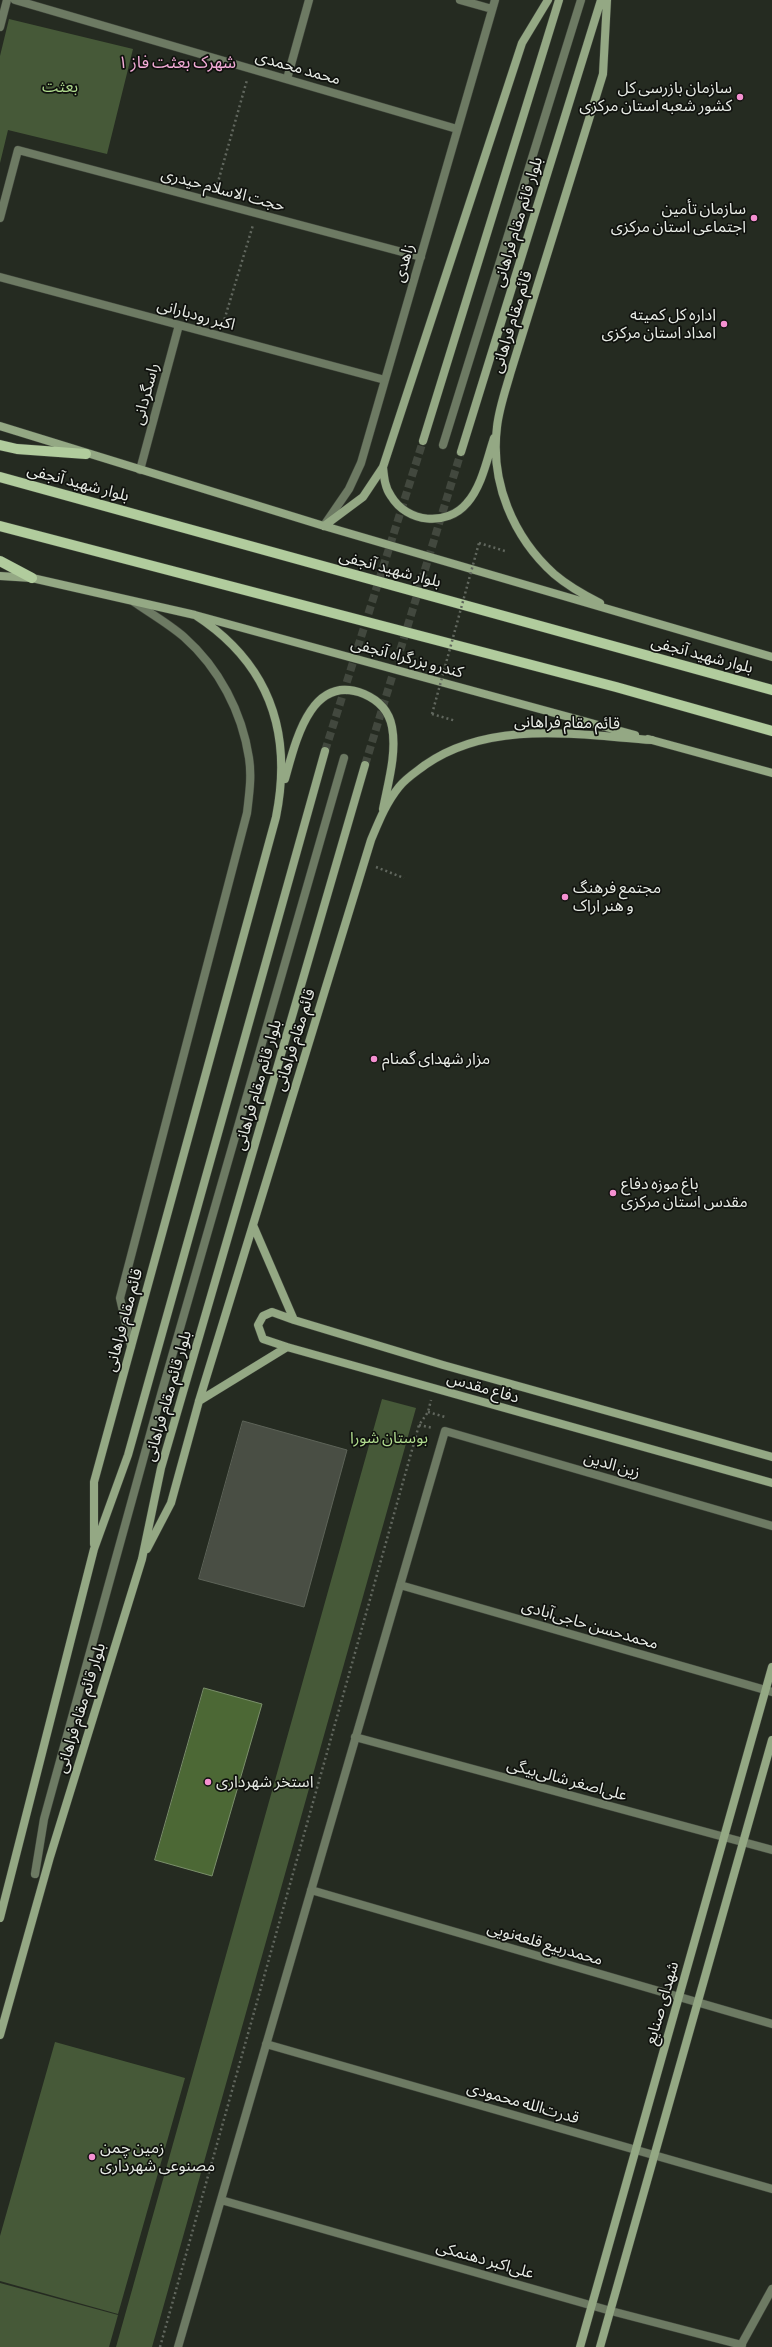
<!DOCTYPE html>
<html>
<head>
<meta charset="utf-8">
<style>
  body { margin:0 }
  canvas { display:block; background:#252b21 }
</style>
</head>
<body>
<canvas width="772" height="2347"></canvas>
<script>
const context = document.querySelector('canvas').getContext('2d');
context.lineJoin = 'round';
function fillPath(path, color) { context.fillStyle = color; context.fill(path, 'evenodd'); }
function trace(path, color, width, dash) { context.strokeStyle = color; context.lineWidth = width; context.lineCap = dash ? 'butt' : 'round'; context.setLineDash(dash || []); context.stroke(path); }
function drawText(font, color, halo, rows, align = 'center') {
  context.font = font + ' "Alegreya Sans","Noto Sans Arabic",sans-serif'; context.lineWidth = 3.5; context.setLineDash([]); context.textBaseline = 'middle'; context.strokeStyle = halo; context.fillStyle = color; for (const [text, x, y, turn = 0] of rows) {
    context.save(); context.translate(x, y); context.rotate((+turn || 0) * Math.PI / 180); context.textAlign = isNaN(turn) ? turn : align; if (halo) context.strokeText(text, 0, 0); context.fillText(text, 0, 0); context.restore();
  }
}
const green = new Path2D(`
  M 9,19 L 133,49 L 107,154 L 8,130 L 0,163 L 0,56 Z
  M 382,1399 L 416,1408 L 152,2347 L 116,2347 Z
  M 55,2042 L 185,2078 L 118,2314 L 0,2281 L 0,2236 Z
  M 0,2283 L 118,2315 L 109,2347 L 0,2347 Z`);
const water = new Path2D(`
  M 204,1688 L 262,1704 L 212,1876 L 155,1860 Z`);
const building = new Path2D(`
  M 243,1421 L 347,1450 L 304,1607 L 199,1579 Z`);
const secondaryTunnel = new Path2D(`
  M 325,751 L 423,441
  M 365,765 L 461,452`);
const path = new Path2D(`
  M 216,189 L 247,80
  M 223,324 L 253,225
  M 479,543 L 505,551
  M 432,714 L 456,721
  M 376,867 L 404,878
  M 428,1412 L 445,1417
  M 419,1425 L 433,1428
  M 160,2347 L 419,1425 L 428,1412 L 431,1400`);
const lane = new Path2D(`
  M 443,445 L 581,0
  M 131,1346 L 120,1298 L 247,813 C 249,795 252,777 249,758 C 242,712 219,668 184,637 C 169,624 150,613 134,602
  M 35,1874 L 44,1819 L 162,1391 L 344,758`);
const street = new Path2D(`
  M 15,0 L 457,129
  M 460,0 L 492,9
  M 0,27 L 7,0
  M 287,79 L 309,0
  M 0,218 L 18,150 L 421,257
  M 0,277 L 385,380
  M 140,470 L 179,325
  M 325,524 L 349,489 L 361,463 L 495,0
  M 400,1585 L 772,1692
  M 355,1737 L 772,1850
  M 311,1890 L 772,2024
  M 266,2044 L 772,2189
  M 221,2200 L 611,2311 L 742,2345
  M 178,2347 L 445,1431 L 772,1526
  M 740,2347 L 772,2289`);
const secondary = new Path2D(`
  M 0,426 L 324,526 L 772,657
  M 423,441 L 559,0
  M 461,452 L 601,0
  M 383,467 C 384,477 385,488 391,496 C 407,523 447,527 467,503 C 482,486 487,459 494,438
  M 324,526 L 363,497 L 383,467 L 522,43 L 548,0
  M 0,576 L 32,578 L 195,615 L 635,735
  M 600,603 C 584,595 568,586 554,574 C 513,537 490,482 497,427 C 499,408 506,389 511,371 L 603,74 L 607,0
  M 648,739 L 772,773
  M 285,779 C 295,744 310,672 364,694 C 378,700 389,711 392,727 C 397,753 388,783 383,809
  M 253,1225 L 294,1320 L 443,1365 L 772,1457
  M 287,1347 L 263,1339 L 258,1325 L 263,1316 L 272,1312 L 294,1320
  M 199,1401 L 287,1347 L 772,1483
  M 94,1544 L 94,1482 L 276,817 C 293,732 269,663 195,615
  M 147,1549 L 171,1503 L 199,1401 L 371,840 C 379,821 386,803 399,787 C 406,778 416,772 425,765 C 491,719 578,735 652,740
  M 0,1918 L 94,1549 L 128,1455 L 325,751
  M 0,2035 L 50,1857 L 142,1559 L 161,1468 L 365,765
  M 580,2347 L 772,1667
  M 600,2347 L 772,1740`);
const primary = new Path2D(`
  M 0,445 L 17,449 L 86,454
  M 0,477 L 772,690
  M 0,526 L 616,687 L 772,731
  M 0,561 L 32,578`);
const pathBridge = new Path2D(`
  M 432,714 L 479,543`);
const markers = [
  [740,97,4,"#f590d1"],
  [754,218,4,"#f590d1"],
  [724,324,4,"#f590d1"],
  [565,897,4,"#f590d1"],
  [374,1059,4,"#f590d1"],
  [613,1193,4,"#f590d1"],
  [208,1782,4,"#f590d1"],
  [92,2157,4,"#f590d1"]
];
const streetNames = [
  ["محمد محمدی",298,68,16],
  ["حجت الاسلام حیدری",223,190,15],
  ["بلوار قائم مقام فراهانی",518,222,-73],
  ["زاهدی",404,263,-74],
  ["اکبر رودبارانی",196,315,15],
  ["قائم مقام فراهانی",512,322,-73],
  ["راسگردانی",146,394,-75],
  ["بلوار شهید آنجفی",78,483,15],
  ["بلوار شهید آنجفی",390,569,15],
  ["بلوار شهید آنجفی",702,655,15],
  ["کندرو بزرگراه آنجفی",407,658,15],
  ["قائم مقام فراهانی",567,723,1],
  ["قائم مقام فراهانی",295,1040,-73],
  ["بلوار قائم مقام فراهانی",258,1085,-74],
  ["قائم مقام فراهانی",124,1320,-75],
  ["دفاع مقدس",483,1388,16],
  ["بلوار قائم مقام فراهانی",168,1396,-74],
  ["زین الدین",612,1465,16],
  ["محمدحسن حاجی‌آبادی",590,1625,16],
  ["بلوار قائم مقام فراهانی",81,1708,-73],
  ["علی‌اصغر شالی‌بیگی",567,1780,15],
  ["محمدربیع قلعه‌نویی",545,1944,16],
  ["شهدای صنایع",662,2003,-74],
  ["قدرت‌الله محمودی",523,2103,16],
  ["علی‌اکبر دهنمکی",485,2260,16]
];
const parkNames = [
  ["بعثت",60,87],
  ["بوستان شورا",389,1438]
];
const poiNames = [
  ["سازمان بازرسی کل",732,88,"right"],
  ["کشور شعبه استان مرکزی",732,106,"right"],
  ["سازمان تأمین",746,209,"right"],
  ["اجتماعی استان مرکزی",746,227,"right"],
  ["اداره کل کمیته",716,315,"right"],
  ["امداد استان مرکزی",716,333,"right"],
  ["مجتمع فرهنگ",573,888],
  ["و هنر اراک",573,906],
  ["مزار شهدای گمنام",382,1059],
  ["باغ موزه دفاع",621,1184],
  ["مقدس استان مرکزی",621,1202],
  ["استخر شهرداری",216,1782],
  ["زمین چمن",100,2148],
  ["مصنوعی شهرداری",100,2166]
];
const neighbourhoodNames = [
  ["شهرک بعثت فاز ۱",177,63]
];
fillPath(green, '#465938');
fillPath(water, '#4c6835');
trace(water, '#7a8f6a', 1);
fillPath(building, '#494e44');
trace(building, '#5d6358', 1);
trace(secondaryTunnel, '#42483e', 8, [8, 4]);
trace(lane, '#40463c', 9);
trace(street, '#40463c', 9);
trace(secondary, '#40463c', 9);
trace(primary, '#40463c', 11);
trace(path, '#61675e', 2.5, [2, 3]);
trace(lane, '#6d7a63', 8);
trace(street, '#6d7a63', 8);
trace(secondary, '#94a884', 8);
trace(primary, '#b1cc9d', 10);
trace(pathBridge, '#61675e', 2.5, [2, 3]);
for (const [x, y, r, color] of markers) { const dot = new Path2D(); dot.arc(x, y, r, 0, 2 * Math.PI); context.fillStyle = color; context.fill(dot); trace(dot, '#10120e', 1.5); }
drawText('16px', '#e7ebe5', '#10120e', streetNames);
drawText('16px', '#b0db8e', '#10120e', parkNames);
drawText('16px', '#e7ebe5', '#10120e', poiNames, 'left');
drawText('17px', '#f3abd7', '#10120e', neighbourhoodNames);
</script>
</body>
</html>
